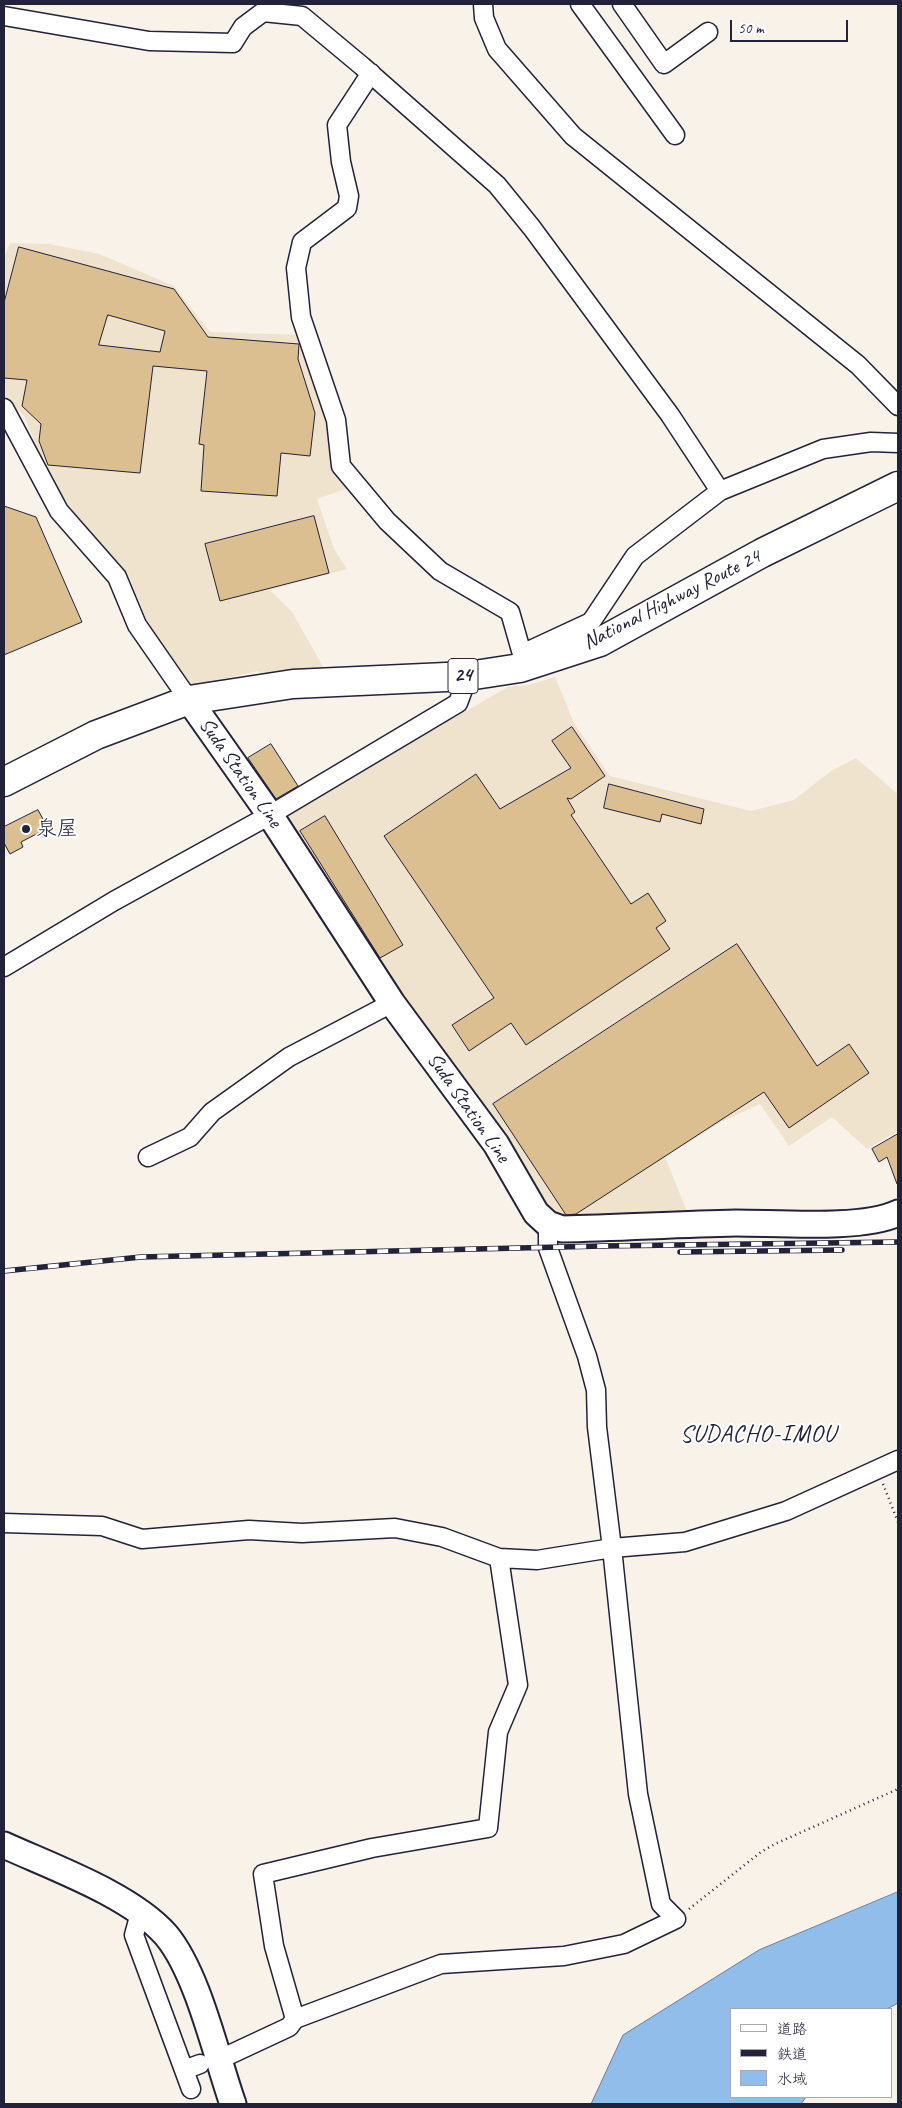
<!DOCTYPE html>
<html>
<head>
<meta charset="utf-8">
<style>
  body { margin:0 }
  #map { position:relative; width:902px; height:2108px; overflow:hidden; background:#f8f2e9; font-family:Caveat,"Klee One",sans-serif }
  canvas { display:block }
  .frame { position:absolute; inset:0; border:5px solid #22223b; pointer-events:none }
  .legend { position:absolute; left:730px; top:2008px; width:162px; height:90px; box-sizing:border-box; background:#fff; border:1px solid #a7a7b1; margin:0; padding:6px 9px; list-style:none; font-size:15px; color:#22223b }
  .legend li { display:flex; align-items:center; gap:10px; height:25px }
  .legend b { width:25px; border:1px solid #a7a7b1 }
  .scale { position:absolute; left:730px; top:20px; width:118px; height:22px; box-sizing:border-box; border:2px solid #22223b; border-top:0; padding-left:6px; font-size:15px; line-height:18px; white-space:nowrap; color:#22223b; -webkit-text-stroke:4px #fff; paint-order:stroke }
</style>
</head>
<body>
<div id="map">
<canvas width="902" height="2108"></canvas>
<div class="frame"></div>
<ul class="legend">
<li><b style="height:6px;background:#fff"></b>道路</li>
<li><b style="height:6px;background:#22223b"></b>鉄道</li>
<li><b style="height:14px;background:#90bdea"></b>水域</li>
</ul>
<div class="scale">50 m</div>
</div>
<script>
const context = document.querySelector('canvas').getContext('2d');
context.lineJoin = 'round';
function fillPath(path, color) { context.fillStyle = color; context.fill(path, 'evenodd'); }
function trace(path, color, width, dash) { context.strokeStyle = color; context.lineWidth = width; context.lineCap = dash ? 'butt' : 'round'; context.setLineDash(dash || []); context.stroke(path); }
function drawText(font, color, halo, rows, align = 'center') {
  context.font = font + ' Caveat,"Klee One",sans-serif'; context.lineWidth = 4; context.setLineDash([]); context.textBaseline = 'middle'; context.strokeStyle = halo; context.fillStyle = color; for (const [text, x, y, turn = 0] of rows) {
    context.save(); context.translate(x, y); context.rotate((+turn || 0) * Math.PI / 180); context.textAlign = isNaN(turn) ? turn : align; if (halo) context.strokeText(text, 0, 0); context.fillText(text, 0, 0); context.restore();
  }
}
const built = new Path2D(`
  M 10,243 L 49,244 L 99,254 L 174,286 L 210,332 L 302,335 L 326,406 L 337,467 L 348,488 L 317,499 L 334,549 L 347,569 L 270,590 L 292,612 L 325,670 L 262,676 L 258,671 L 189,687 L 149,626 L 128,574 L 79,521 L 49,477 L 24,416 L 4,397 L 4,257 Z
  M 555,677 L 574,723 L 610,776 L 751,811 L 794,800 L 831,771 L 856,758 L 898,794 L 898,1131 L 867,1149 L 832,1117 L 789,1146 L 760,1104 L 721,1122 L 665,1157 L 690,1219 L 550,1218 L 474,1093 L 384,972 L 287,814 L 508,687 L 529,685 Z`);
const water = new Path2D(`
  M 898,1892 L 898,2003 L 887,2009 L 731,2009 L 731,2097 L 806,2097 L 801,2104 L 591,2104 L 623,2035 L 759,1950 Z`);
const building = new Path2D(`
  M 19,247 L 174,289 L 208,337 L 299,344 L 298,359 L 315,413 L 310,456 L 281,453 L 277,496 L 201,491 L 204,445 L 199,444 L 207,371 L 153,366 L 140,473 L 48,465 L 39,441 L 41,424 L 22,406 L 27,380 L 4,378 L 4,303 ZM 108,315 L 165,331 L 160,352 L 99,345 Z
  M 4,506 L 36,517 L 82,622 L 4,655 Z
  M 314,516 L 329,573 L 220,601 L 205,544 Z
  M 572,727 L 605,776 L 571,799 L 567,798 L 575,812 L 571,815 L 631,904 L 648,893 L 666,921 L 656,928 L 670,949 L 526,1045 L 511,1023 L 469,1051 L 452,1025 L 494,998 L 384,836 L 476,774 L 500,809 L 571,768 L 552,741 Z
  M 271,744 L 298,786 L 276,799 L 248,758 Z
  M 609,784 L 704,809 L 701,824 L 662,814 L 660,822 L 604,808 Z
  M 38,810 L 48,828 L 21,842 L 23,847 L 10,854 L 4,843 L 4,827 Z
  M 325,816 L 403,945 L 380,958 L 300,831 Z
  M 737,944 L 817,1066 L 849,1044 L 869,1073 L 789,1128 L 764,1092 L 576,1214 L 566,1215 L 493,1104 Z
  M 898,1134 L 898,1184 L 897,1184 L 887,1157 L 879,1162 L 872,1149 Z`);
const path = new Path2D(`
  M 883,1484 L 898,1522
  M 689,1909 L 761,1852 L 775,1844 L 898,1789`);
const street = new Path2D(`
  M 483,4 L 484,18 L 497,49 L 573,136 L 858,365 L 898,406
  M 580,4 L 675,135
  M 622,4 L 664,64 L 708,32
  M 4,16 L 149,41 L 233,43 L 243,27 L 263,12 L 302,16 L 362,66 L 497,185 L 532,228 L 670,415 L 720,491
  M 371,73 L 337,125 L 341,162 L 349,196 L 347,208 L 302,242 L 296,268 L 301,317 L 336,420 L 341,466 L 387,521 L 440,571 L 510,612 L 522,654
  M 4,408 L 59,511 L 117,577 L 137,625 L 189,700
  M 521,665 L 522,654 L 591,622 L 635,556 L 720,491 L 823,449 L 871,442 L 898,443
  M 4,967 L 114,901 L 270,815 L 458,703 L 468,676
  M 148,1157 L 190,1137 L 212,1112 L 289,1057 L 392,1003
  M 4,1523 L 102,1526 L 142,1539 L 249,1530 L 302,1533 L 395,1528 L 442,1537 L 499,1558 L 537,1560 L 612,1548 L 685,1542 L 786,1511 L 898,1460
  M 140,1913 L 134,1935 L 191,2089
  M 295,2019 L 441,1964 L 564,1956 L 624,1944 L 676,1919 L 661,1904 L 638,1794 L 612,1548 L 597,1427 L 596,1390 L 587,1356 L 548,1248 L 548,1224
  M 229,2055 L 289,2027 L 295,2019 L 274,1946 L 263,1874 L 372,1848 L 488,1828 L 498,1732 L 518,1685 L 499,1558
  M 184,2070 L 200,2064`);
const secondary = new Path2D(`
  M 189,700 L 270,815 L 392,1003 L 496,1144 L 536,1213 L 548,1224 L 562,1229 C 620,1228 678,1224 736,1223 C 779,1223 862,1230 898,1213
  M 4,1845 C 52,1867 131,1895 166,1935 C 198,1973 216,2056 233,2104`);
const highway = new Path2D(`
  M 4,782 L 96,735 L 189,700 L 293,684 L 468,676 L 520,668 L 600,642 L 762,553 L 898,486`);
const rail = new Path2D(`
  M 680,1252 L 842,1250
  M 4,1271 L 141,1257 L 603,1246 L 898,1242`);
const markers = [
  [26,829,5,"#22223b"]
];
const shields = [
  [463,676,30]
];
const shieldNames = [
  ["24",463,676]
];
const streetNames = [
  ["National Highway Route 24",672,600,-27],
  ["Suda Station Line",240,773,55],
  ["Suda Station Line",468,1108,55]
];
const poiNames = [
  ["泉屋",36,829]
];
const quarterNames = [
  ["SUDACHO-IMOU",758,1435]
];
fillPath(built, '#efe3ce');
fillPath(water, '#90bdea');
trace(water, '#647fa4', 1);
fillPath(building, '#dbbf90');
trace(building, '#22223b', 1);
trace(street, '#22223b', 21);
trace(secondary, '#22223b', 29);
trace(highway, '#22223b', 31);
trace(path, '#22223b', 2.5, [1, 4]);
trace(street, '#fff', 18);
trace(secondary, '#fff', 25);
trace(highway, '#fff', 28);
trace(rail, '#22223b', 5.5);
trace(rail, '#fff', 4, [11]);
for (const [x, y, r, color] of markers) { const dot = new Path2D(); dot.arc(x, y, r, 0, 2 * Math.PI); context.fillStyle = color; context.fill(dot); trace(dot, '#fff', 2); }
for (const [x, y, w] of shields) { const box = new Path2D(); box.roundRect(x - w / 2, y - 17.5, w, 35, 4); context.fillStyle = '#fff'; context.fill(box); trace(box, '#22223b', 1); }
drawText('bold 20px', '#22223b', null, shieldNames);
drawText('21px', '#22223b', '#fff', streetNames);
drawText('21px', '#22223b', '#fff', poiNames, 'left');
context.letterSpacing = '1px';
drawText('24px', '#22223b', '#fff', quarterNames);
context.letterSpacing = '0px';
</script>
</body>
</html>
